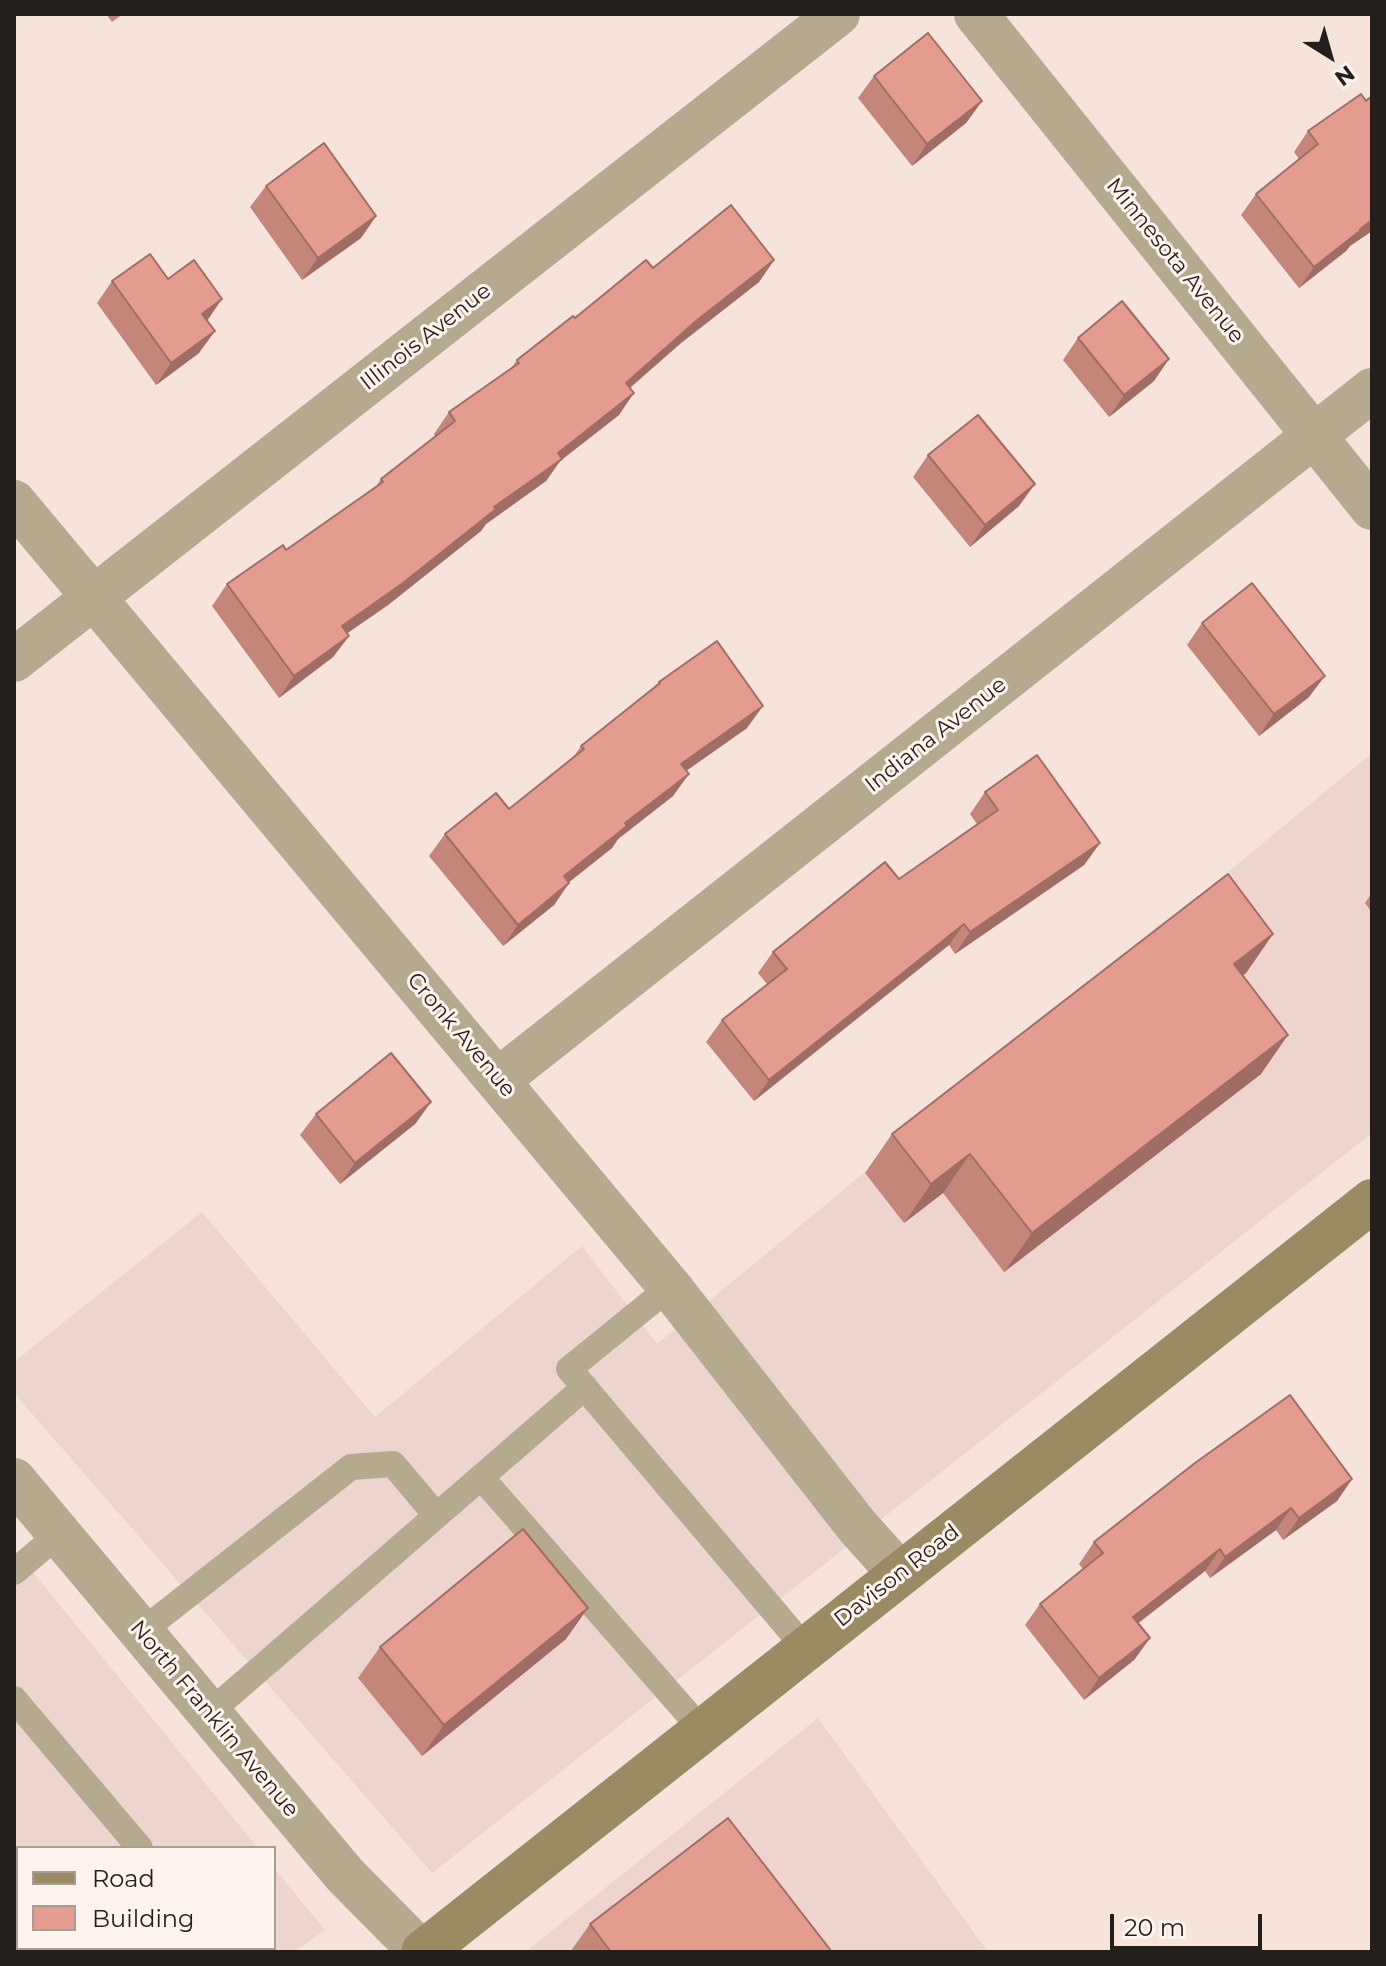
<!DOCTYPE html>
<html>
<head>
<meta charset="utf-8">
<style>
  body { margin:0 }
  #map { position:relative; width:1386px; height:1966px; overflow:hidden; background:#f6e4db; font-family:Montserrat,sans-serif }
  canvas { display:block }
  .frame { position:absolute; inset:0; border:16px solid #251f1c; pointer-events:none }
  .legend { position:absolute; left:16px; top:1846px; width:260px; height:104px; box-sizing:border-box; background:#fef3ed; border:2px solid #a79e99; margin:0; padding:10px 14px; list-style:none; font-size:24px; color:#251f1c }
  .legend li { display:flex; align-items:center; gap:16px; height:40px }
  .legend b { width:40px; border:2px solid #a79e99 }
  .north { position:absolute; left:1290px; top:16px; width:80px; height:80px; -webkit-text-stroke:6px #fef3ed; paint-order:stroke; rotate:143deg; font-size:22px; font-weight:700; line-height:32px; text-align:center; color:#251f1c }
  .north::after { content:''; display:block; margin:auto; width:28px; height:36px; background:#251f1c; clip-path:polygon(50% 0,100% 100%,50% 72%,0 100%) }
  .scale { position:absolute; left:1110px; top:1914px; width:152px; height:36px; box-sizing:border-box; border:4px solid #251f1c; border-top:0; padding-left:10px; font-size:24px; line-height:28px; white-space:nowrap; color:#251f1c; -webkit-text-stroke:6px #fef3ed; paint-order:stroke }
</style>
</head>
<body>
<div id="map">
<canvas width="1386" height="1966"></canvas>
<div class="frame"></div>
<ul class="legend">
<li><b style="height:10px;background:#9b8b62"></b>Road</li>
<li><b style="height:22px;background:#e39c8d"></b>Building</li>
</ul>
<div class="north">N</div>
<div class="scale">20 m</div>
</div>
<script>
const context = document.querySelector('canvas').getContext('2d');
context.lineJoin = 'round';
function fillPath(path, color) { context.fillStyle = color; context.fill(path, 'evenodd'); }
function trace(path, color, width, dash) { context.strokeStyle = color; context.lineWidth = width; context.lineCap = dash ? 'butt' : 'round'; context.setLineDash(dash || []); context.stroke(path); }
function drawText(font, color, halo, rows, align = 'center') {
  context.font = font + ' Montserrat,sans-serif'; context.lineWidth = 6; context.setLineDash([]); context.textBaseline = 'middle'; context.strokeStyle = halo; context.fillStyle = color; for (const [text, x, y, turn = 0] of rows) {
    context.save(); context.translate(x, y); context.rotate((+turn || 0) * Math.PI / 180); context.textAlign = isNaN(turn) ? turn : align; if (halo) context.strokeText(text, 0, 0); context.fillText(text, 0, 0); context.restore();
  }
}
const commercial = new Path2D(`
  M 1372,753 L 1372,1133 L 432,1873 L 14,1393 L 14,1362 L 202,1212 L 375,1417 L 582,1246 L 657,1344 Z
  M 14,1549 L 258,1848 L 18,1848 L 18,1948 L 274,1948 L 274,1868 L 325,1930 L 294,1952 L 14,1952 Z
  M 818,1718 L 988,1952 L 525,1952 Z`);
const service = new Path2D(`
  M 670,1287 L 569,1369 L 806,1649
  M 481,1477 L 702,1730
  M 14,1572 L 59,1534
  M 141,1632 L 351,1467 L 393,1464 L 436,1515
  M 14,1699 L 140,1848
  M 209,1713 L 585,1387
  M 14,1931 L 18,1935
  M 225,1948 L 228,1952`);
const minor = new Path2D(`
  M 976,14 L 1372,508
  M 14,502 L 670,1287 L 857,1526 L 900,1574
  M 14,660 L 838,14
  M 498,1080 L 1372,390`);
const tertiary = new Path2D(`
  M 14,1480 L 345,1875 L 421,1952`);
const secondary = new Path2D(`
  M 423,1952 L 1372,1201`);
const wall = new Path2D(`
  M 106,14 L 123,14 L 112,22 Z
  M 874,76 L 982,101 L 966,123 L 912,166 L 858,98 Z
  M 1372,96 L 1372,231 L 1350,246 L 1346,251 L 1299,288 L 1241,215 L 1256,194 L 1299,159 L 1294,152 L 1308,131 Z
  M 266,186 L 376,216 L 361,238 L 302,280 L 250,207 Z
  M 774,260 L 759,282 L 681,343 L 630,388 L 619,415 L 560,461 L 546,481 L 486,524 L 481,531 L 388,605 L 347,633 L 349,636 L 333,657 L 279,698 L 212,606 L 227,584 L 286,550 L 375,488 L 381,479 L 435,436 L 434,434 L 449,412 L 510,370 L 517,360 L 575,318 L 653,268 Z
  M 168,279 L 207,321 L 199,353 L 156,385 L 97,303 L 112,281 Z
  M 1078,338 L 1154,381 L 1109,417 L 1063,360 Z
  M 928,455 L 1019,506 L 970,547 L 913,477 Z
  M 1202,623 L 1309,697 L 1259,736 L 1187,645 Z
  M 659,682 L 747,728 L 686,771 L 673,796 L 618,839 L 612,848 L 569,882 L 569,883 L 554,905 L 503,946 L 429,856 L 445,834 L 509,809 L 573,758 L 581,746 L 654,688 Z
  M 985,792 L 1100,843 L 1084,865 L 955,954 L 949,945 L 754,1101 L 706,1042 L 722,1020 L 767,984 L 758,973 L 773,952 L 899,879 L 977,824 L 970,814 Z
  M 1372,893 L 1372,913 L 1365,903 Z
  M 1273,934 L 1246,973 L 1243,975 L 1261,1074 L 1004,1272 L 943,1193 L 904,1223 L 865,1173 L 892,1134 Z
  M 431,1102 L 415,1124 L 340,1184 L 300,1135 L 316,1114 Z
  M 1352,1479 L 1337,1501 L 1283,1540 L 1276,1530 L 1210,1578 L 1205,1571 L 1138,1623 L 1150,1638 L 1134,1660 L 1084,1700 L 1025,1625 L 1040,1604 L 1083,1569 L 1079,1564 L 1094,1542 Z
  M 566,1639 L 422,1756 L 358,1678 L 380,1647 Z
  M 590,1924 L 832,1952 L 570,1952 Z`);
const shadedWall = new Path2D(`
  M 982,101 L 966,123 L 912,166 L 927,144 Z
  M 376,216 L 361,238 L 302,280 L 318,258 Z
  M 1372,220 L 1372,231 L 1350,246 L 1346,251 L 1299,288 L 1314,267 L 1360,229 Z
  M 774,260 L 759,282 L 681,343 L 611,404 L 626,383 L 696,321 Z
  M 222,299 L 207,321 L 202,314 Z
  M 215,331 L 199,353 L 156,385 L 171,363 Z
  M 1169,359 L 1154,381 L 1109,417 L 1124,395 Z
  M 634,393 L 619,415 L 560,461 L 546,481 L 486,524 L 481,531 L 388,605 L 326,648 L 342,626 L 494,507 L 558,453 Z
  M 1035,484 L 1019,506 L 970,547 L 985,525 Z
  M 349,636 L 333,657 L 279,698 L 294,676 Z
  M 1325,676 L 1309,697 L 1259,736 L 1274,714 Z
  M 763,706 L 747,728 L 666,785 L 681,764 Z
  M 689,774 L 673,796 L 618,839 L 612,848 L 549,898 L 564,876 L 625,823 Z
  M 1100,843 L 1084,865 L 955,954 L 970,932 Z
  M 569,883 L 554,905 L 503,946 L 518,925 Z
  M 964,924 L 949,945 L 754,1101 L 769,1080 Z
  M 1273,934 L 1246,973 L 1206,1003 L 1234,964 Z
  M 1288,1035 L 1261,1074 L 1004,1272 L 1032,1233 Z
  M 431,1102 L 415,1124 L 340,1184 L 355,1163 Z
  M 970,1154 L 943,1193 L 904,1223 L 931,1184 Z
  M 1352,1479 L 1337,1501 L 1283,1540 L 1299,1518 Z
  M 1291,1508 L 1276,1530 L 1210,1578 L 1225,1557 Z
  M 1220,1549 L 1205,1571 L 1118,1639 L 1133,1617 Z
  M 588,1608 L 566,1639 L 422,1756 L 444,1725 Z
  M 1150,1638 L 1134,1660 L 1084,1700 L 1099,1678 Z`);
const building = new Path2D(`
  M 928,33 L 982,101 L 927,144 L 874,76 Z
  M 1361,94 L 1366,101 L 1372,96 L 1372,220 L 1360,229 L 1361,230 L 1314,267 L 1256,194 L 1318,144 L 1308,131 Z
  M 324,143 L 376,216 L 318,258 L 266,186 Z
  M 731,205 L 774,260 L 696,321 L 626,383 L 634,393 L 558,453 L 562,459 L 494,507 L 496,509 L 403,583 L 342,626 L 349,636 L 294,676 L 227,584 L 283,545 L 286,550 L 383,482 L 381,479 L 455,421 L 449,412 L 519,363 L 517,360 L 573,316 L 575,318 L 646,260 L 653,268 Z
  M 150,254 L 168,279 L 194,260 L 222,299 L 202,314 L 215,331 L 171,363 L 112,281 Z
  M 1122,301 L 1169,359 L 1124,395 L 1078,338 Z
  M 978,415 L 1035,484 L 985,525 L 928,455 Z
  M 1252,583 L 1325,676 L 1274,714 L 1202,623 Z
  M 717,641 L 763,706 L 681,764 L 689,774 L 625,823 L 627,826 L 564,876 L 569,883 L 518,925 L 445,834 L 496,793 L 509,809 L 584,749 L 581,746 L 660,683 L 659,682 Z
  M 1037,755 L 1100,843 L 970,932 L 964,924 L 769,1080 L 722,1020 L 787,969 L 773,952 L 885,862 L 899,879 L 998,810 L 985,792 Z
  M 1228,874 L 1273,934 L 1234,964 L 1288,1035 L 1032,1233 L 970,1154 L 931,1184 L 892,1134 Z
  M 391,1053 L 431,1102 L 355,1163 L 316,1114 Z
  M 1290,1395 L 1352,1479 L 1299,1518 L 1291,1508 L 1225,1557 L 1220,1549 L 1133,1617 L 1150,1638 L 1099,1678 L 1040,1604 L 1103,1553 L 1094,1542 L 1195,1463 Z
  M 523,1529 L 588,1608 L 444,1725 L 380,1647 Z
  M 728,1818 L 832,1952 L 611,1952 L 590,1924 Z`);
const streetNames = [
  ["Minnesota Avenue",1175,261,51],
  ["Illinois Avenue",426,337,-38],
  ["Indiana Avenue",936,735,-38],
  ["Cronk Avenue",461,1035,50],
  ["Davison Road",897,1576,-38],
  ["North Franklin Avenue",214,1719,50]
];
fillPath(commercial, '#edd4cc');
trace(service, '#b5a98e', 26);
trace(minor, '#b5a98e', 44);
trace(tertiary, '#b5a98e', 44);
trace(secondary, '#9b8b62', 44);
fillPath(wall, '#c38679');
fillPath(shadedWall, '#9f6d63');
fillPath(building, '#e39c8d');
trace(building, '#9f6d63', 2);
drawText('22px', '#251f1c', '#fef3ed', streetNames);
</script>
</body>
</html>
